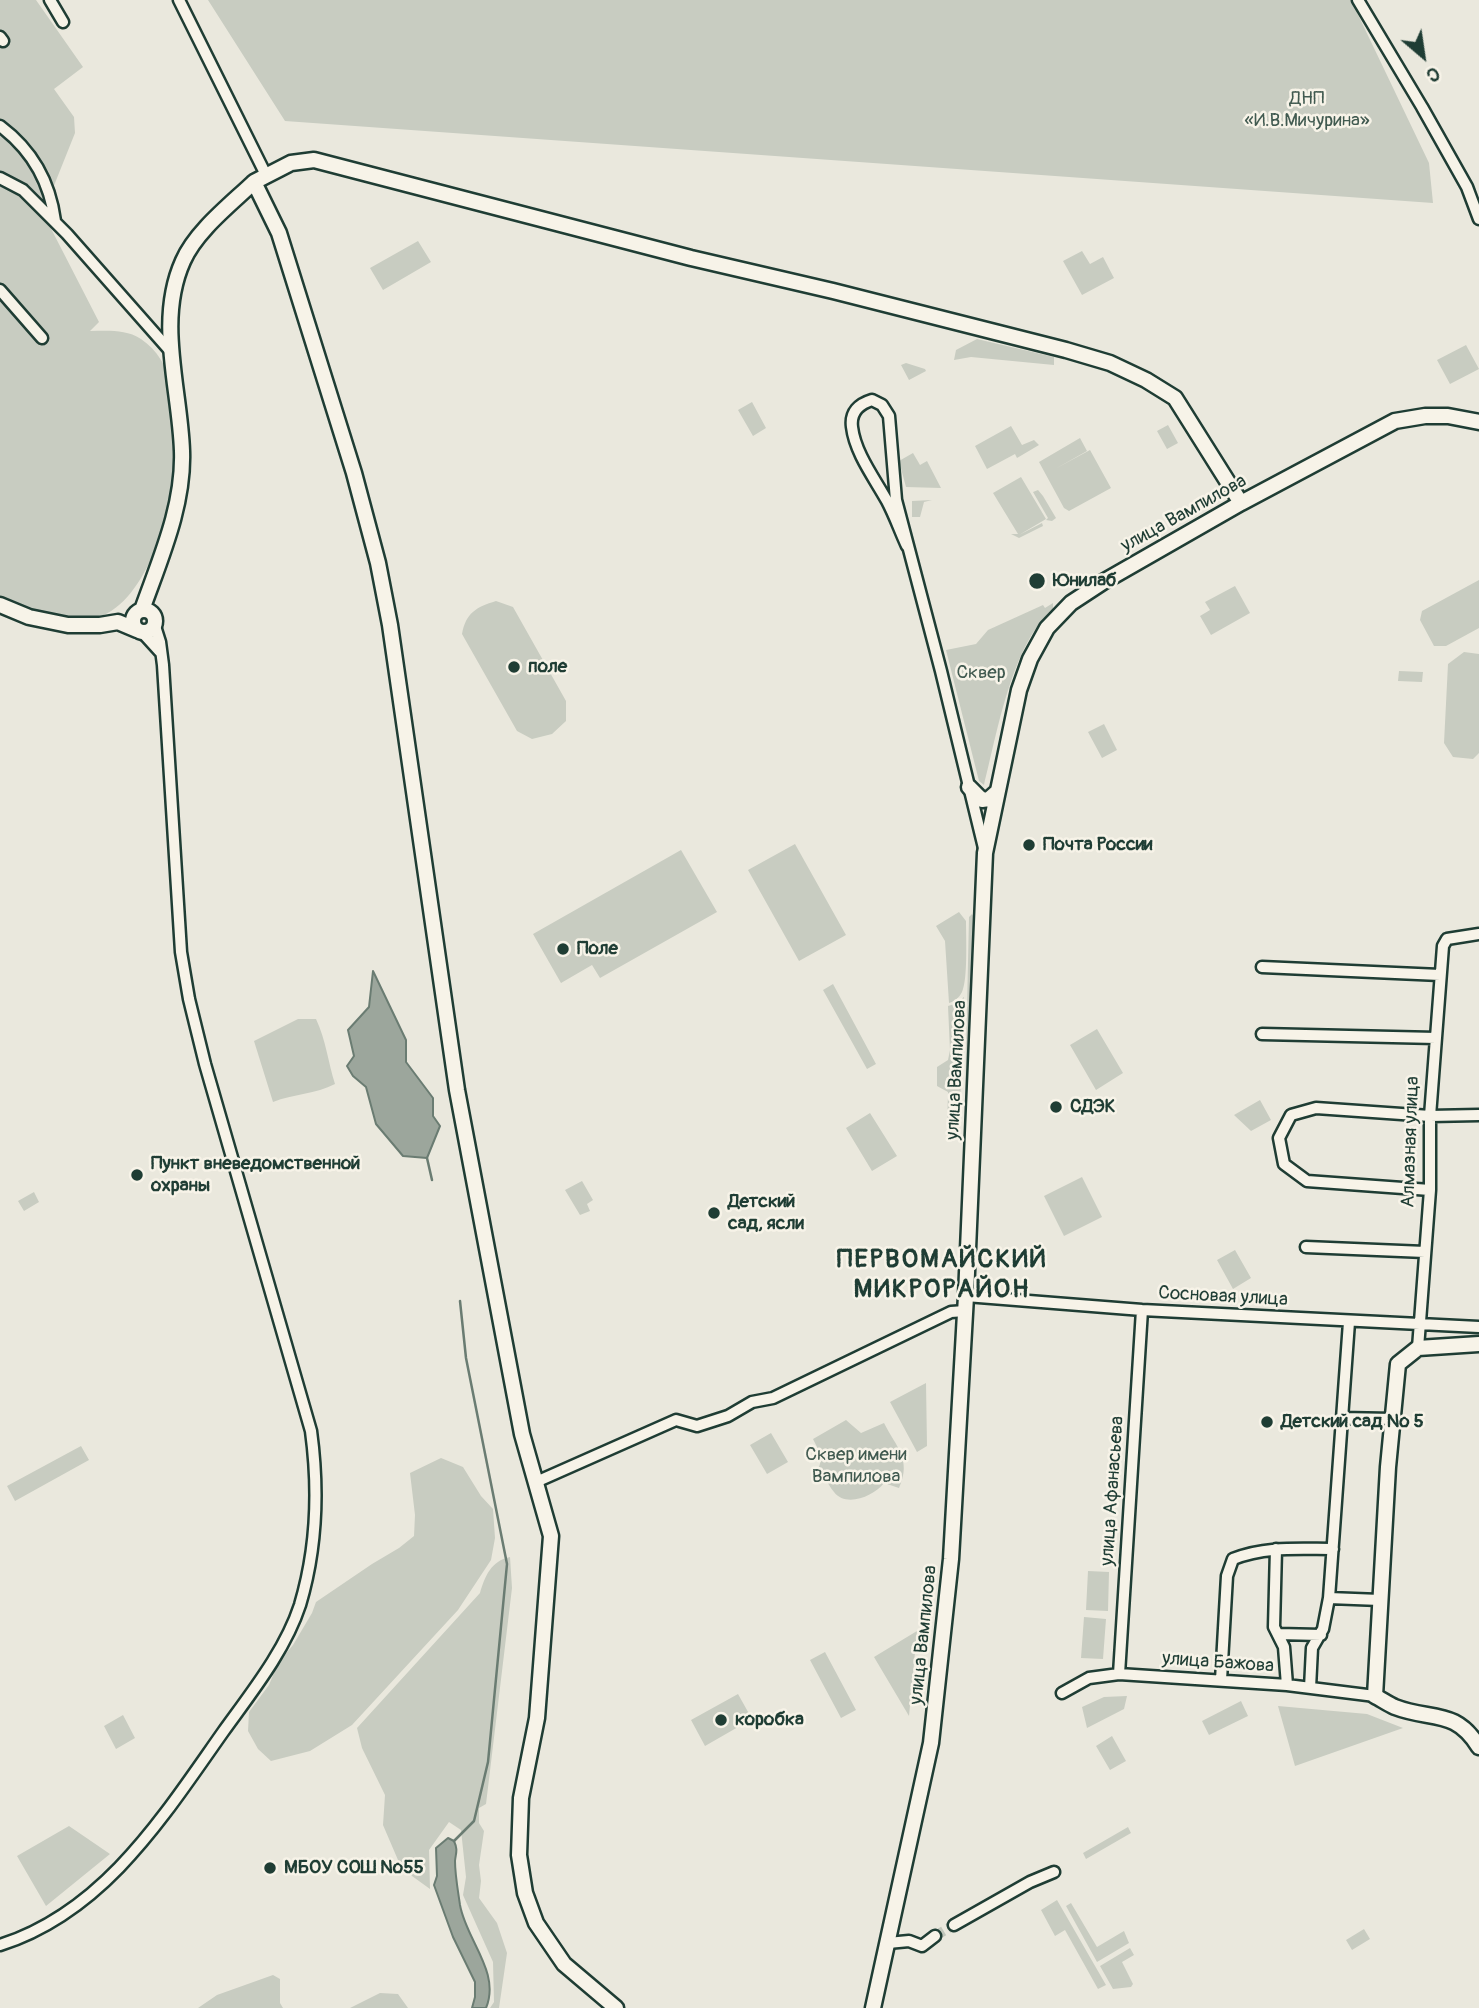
<!DOCTYPE html>
<html>
<head>
<meta charset="utf-8">
<style>
  body { margin:0 }
  #map { position:relative; width:1479px; height:2008px; overflow:hidden; background:#eae8dd; font-family:Pangolin,sans-serif }
  canvas { display:block }
  .north { position:absolute; left:1388px; top:21px; width:70px; height:70px; -webkit-text-stroke:5px #f7f3e8; paint-order:stroke; rotate:151deg; font-size:19px; font-weight:700; line-height:28px; text-align:center; color:#1f3d34 }
  .north::after { content:''; display:block; margin:auto; width:24px; height:32px; background:#1f3d34; clip-path:polygon(50% 0,100% 100%,50% 72%,0 100%) }
</style>
</head>
<body>
<div id="map">
<canvas width="1479" height="2008"></canvas>
<div class="north">С</div>
</div>
<script>
const context = document.querySelector('canvas').getContext('2d');
context.lineJoin = 'round';
function fillPath(path, color) { context.fillStyle = color; context.fill(path, 'evenodd'); }
function trace(path, color, width, dash) { context.strokeStyle = color; context.lineWidth = width; context.lineCap = dash ? 'butt' : 'round'; context.setLineDash(dash || []); context.stroke(path); }
function drawText(font, color, halo, rows, align = 'center') {
  context.font = font + ' Pangolin,sans-serif'; context.lineWidth = 5; context.setLineDash([]); context.textBaseline = 'middle'; context.strokeStyle = halo; context.fillStyle = color; for (const [text, x, y, turn = 0] of rows) {
    context.save(); context.translate(x, y); context.rotate((+turn || 0) * Math.PI / 180); context.textAlign = isNaN(turn) ? turn : align; if (halo) context.strokeText(text, 0, 0); context.fillText(text, 0, 0); context.restore();
  }
}
const green = new Path2D(`
  M 0,0 L 36,0 L 83,67 L 54,89 L 74,117 L 75,133 L 43,213 L 99,322 L 90,331 C 108,331 125,329 141,339 C 174,361 177,405 178,441 C 178,449 180,459 179,467 C 172,512 144,609 94,618 C 61,624 31,612 0,602 Z
  M 208,0 L 1351,0 L 1429,163 L 1433,203 L 285,121 Z
  M 418,241 L 431,262 L 383,290 L 370,268 Z
  M 1082,251 L 1090,264 L 1103,257 L 1114,278 L 1082,295 L 1063,261 Z
  M 977,339 L 1054,357 L 1054,365 L 971,357 L 954,360 L 956,350 Z
  M 1466,345 L 1479,369 L 1450,384 L 1437,360 Z
  M 906,363 L 925,369 L 926,371 L 909,380 L 901,365 Z
  M 752,402 L 766,428 L 753,436 L 738,410 Z
  M 1168,425 L 1178,443 L 1167,449 L 1157,431 Z
  M 1011,426 L 1022,445 L 1034,440 L 1039,445 L 1017,458 L 1015,454 L 987,469 L 975,446 Z
  M 1080,438 L 1087,451 L 1055,469 L 1090,450 L 1111,488 L 1069,511 L 1064,508 L 1039,462 Z
  M 913,453 L 920,465 L 927,461 L 941,488 L 906,487 L 899,461 Z
  M 1021,477 L 1046,519 L 1019,535 L 1042,523 L 1043,526 L 1019,538 L 1011,534 L 1018,534 L 993,493 Z
  M 1038,490 L 1043,496 L 1056,518 L 1052,521 L 1046,520 L 1048,518 L 1033,492 Z
  M 932,500 L 924,502 L 920,517 L 912,517 L 912,501 Z
  M 1479,580 L 1479,628 L 1446,646 L 1434,646 L 1420,620 L 1422,611 Z
  M 1235,586 L 1250,613 L 1211,635 L 1200,616 L 1210,610 L 1205,602 Z
  M 496,601 L 513,607 L 566,701 L 566,721 L 552,734 L 532,739 L 517,731 L 462,634 C 466,613 476,607 496,601 Z
  M 1053,603 L 1053,609 C 1012,643 997,734 984,785 L 979,781 L 946,650 L 976,644 L 988,630 L 1043,605 L 1045,608 Z
  M 1464,652 L 1479,654 L 1479,753 L 1473,759 L 1453,757 L 1444,743 L 1448,664 Z
  M 1399,671 L 1423,672 L 1422,682 L 1398,681 Z
  M 1104,724 L 1117,750 L 1102,758 L 1088,732 Z
  M 795,844 L 846,935 L 799,961 L 748,870 Z
  M 681,850 L 717,912 L 600,978 L 592,965 L 561,983 L 533,934 Z
  M 959,912 L 966,921 C 966,937 968,979 962,992 C 959,998 955,1001 949,1003 L 945,941 L 936,926 Z
  M 972,914 L 975,919 L 969,1144 L 964,1144 L 969,917 Z
  M 833,984 L 876,1064 L 867,1069 L 823,990 Z
  M 964,997 L 959,1132 L 947,1136 L 948,1092 L 937,1086 L 937,1067 L 948,1060 L 950,1050 L 948,1006 L 955,1004 Z
  M 298,1019 L 316,1019 C 326,1040 328,1062 335,1084 C 316,1094 293,1094 273,1102 L 254,1041 Z
  M 1097,1029 L 1123,1073 L 1096,1090 L 1070,1045 Z
  M 1260,1100 L 1271,1120 L 1251,1131 L 1234,1115 Z
  M 870,1113 L 897,1156 L 872,1171 L 846,1128 Z
  M 1082,1177 L 1102,1217 L 1064,1236 L 1044,1196 Z
  M 582,1181 L 593,1200 L 587,1204 L 590,1211 L 580,1215 L 565,1190 Z
  M 34,1192 L 39,1202 L 24,1211 L 18,1201 Z
  M 1235,1250 L 1251,1278 L 1233,1289 L 1217,1260 Z
  M 926,1383 L 927,1446 L 917,1452 L 890,1402 Z
  M 846,1420 L 861,1433 L 884,1423 C 896,1447 912,1459 899,1488 L 884,1483 C 874,1496 846,1508 834,1492 C 828,1485 824,1475 819,1467 L 822,1457 L 813,1439 Z
  M 771,1433 L 788,1462 L 767,1474 L 750,1445 Z
  M 81,1446 L 89,1460 L 15,1501 L 7,1486 Z
  M 441,1458 L 463,1467 L 481,1496 L 493,1509 L 495,1538 L 491,1560 L 458,1610 L 352,1725 L 310,1751 L 271,1761 L 258,1749 L 248,1731 L 249,1712 L 269,1685 L 278,1663 L 293,1645 L 312,1613 L 316,1602 L 372,1564 L 399,1548 L 414,1536 L 415,1515 L 410,1473 Z
  M 510,1557 L 512,1588 L 486,1804 L 479,1808 L 479,1823 L 484,1831 L 479,1865 L 481,1881 L 479,1898 L 497,1923 L 507,1953 L 499,2008 L 490,2008 L 494,2002 L 493,1962 L 463,1895 L 466,1877 L 461,1830 L 449,1822 L 429,1850 L 430,1889 L 412,1876 L 398,1860 L 383,1825 L 385,1795 L 362,1748 L 357,1728 L 480,1593 C 485,1576 491,1561 510,1557 Z
  M 1088,1571 L 1109,1572 L 1108,1611 L 1086,1610 Z
  M 1084,1617 L 1106,1619 L 1103,1659 L 1081,1658 Z
  M 917,1631 L 909,1716 L 874,1657 Z
  M 825,1652 L 856,1710 L 841,1718 L 810,1660 Z
  M 738,1694 L 752,1719 L 705,1746 L 691,1720 Z
  M 1127,1696 L 1124,1709 L 1087,1728 L 1082,1707 L 1104,1697 Z
  M 1241,1701 L 1248,1716 L 1209,1735 L 1202,1721 Z
  M 1278,1706 L 1367,1714 L 1403,1728 L 1295,1766 Z
  M 123,1715 L 135,1738 L 116,1749 L 104,1726 Z
  M 1112,1736 L 1126,1761 L 1110,1770 L 1096,1746 Z
  M 69,1826 L 110,1854 L 46,1906 L 17,1856 Z
  M 1128,1827 L 1131,1833 L 1086,1859 L 1083,1853 Z
  M 1057,1900 L 1106,1985 L 1098,1989 L 1065,1930 L 1055,1936 L 1041,1910 Z
  M 1071,1903 L 1097,1947 L 1124,1931 L 1129,1943 L 1097,1962 L 1066,1906 Z
  M 1364,1929 L 1370,1939 L 1352,1950 L 1346,1940 Z
  M 1130,1948 L 1134,1955 L 1122,1962 L 1133,1984 L 1131,1987 L 1113,1989 L 1100,1966 Z
  M 273,1975 L 280,1979 L 280,2003 L 283,2008 L 198,2008 L 217,1995 Z
  M 380,1993 L 398,1994 L 408,2008 L 350,2008 Z`);
const water = new Path2D(`
  M 373,971 L 406,1040 L 406,1062 L 433,1098 L 433,1116 L 440,1126 L 427,1158 L 403,1156 L 376,1124 L 366,1087 L 353,1076 L 347,1066 L 354,1056 L 348,1030 L 369,1007 Z
  M 448,1838 L 454,1841 C 458,1850 456,1852 455,1861 C 455,1875 458,1891 460,1905 C 466,1940 501,1972 486,2008 L 472,2008 L 475,1997 L 475,1982 L 453,1937 L 434,1885 L 437,1876 L 436,1848 Z`);
const stream = new Path2D(`
  M 427,1158 L 432,1180
  M 454,1841 L 474,1821 L 488,1762 L 507,1564 L 466,1358 L 460,1301`);
const streetTunnel = new Path2D(`
  M 935,1936 L 954,1925`);
const street = new Path2D(`
  M 50,0 L 63,22
  M 179,0 L 266,175
  M 1358,0 L 1422,107 L 1467,187 L 1479,219
  M 0,37 L 3,41
  M 0,126 C 32,150 50,182 55,221
  M 0,178 L 23,190 L 67,234 L 172,353
  M 0,290 L 42,338
  M 907,546 C 900,531 895,516 887,501 C 875,479 855,453 852,427 C 850,412 859,404 872,400 L 882,405 L 889,416 L 896,500 L 941,671 L 984,848
  M 141,631 L 161,653
  M 1262,967 L 1440,975
  M 1262,1034 L 1436,1038
  M 1430,1190 L 1307,1181 L 1284,1164 L 1279,1138 L 1291,1115 L 1316,1108 L 1430,1116 L 1479,1115
  M 1306,1247 L 1425,1252
  M 966,1296 L 1142,1310 L 1479,1327
  M 1418,1348 L 1430,1190 L 1430,1116 L 1443,946 L 1447,939 L 1479,934
  M 1342,1418 L 1392,1419
  M 536,1482 L 676,1420 L 697,1426 L 728,1416 L 752,1402 L 773,1398 L 951,1312 L 965,1311
  M 1276,1549 L 1274,1627 L 1284,1647 L 1287,1685
  M 1329,1598 L 1380,1600
  M 1278,1634 L 1321,1635
  M 1119,1674 L 1142,1310
  M 1221,1680 L 1227,1576 L 1233,1559 C 1265,1546 1299,1549 1333,1549
  M 1310,1688 L 1312,1648 L 1323,1629 L 1329,1598 L 1349,1322
  M 1062,1693 L 1089,1678 L 1119,1674 L 1287,1685 L 1375,1696
  M 954,1925 L 1030,1882 L 1054,1872
  M 888,1943 L 909,1941 L 922,1946 L 935,1936
  M 0,1945 C 104,1912 163,1817 223,1732 C 251,1693 285,1651 300,1605 C 317,1548 319,1490 311,1431 L 205,1064 L 189,999 L 181,952 L 163,665 L 160,642 L 154,623`);
const secondary = new Path2D(`
  M 0,605 L 29,617 L 68,625 L 100,625 L 118,622 L 137,630
  M 142,610 C 160,559 184,506 182,451 C 180,389 156,321 183,261 C 196,231 231,204 254,182
  M133 621a11 11 0 1 1 22 0a11 11 0 1 1-22 0Z
  M 969,787 L 982,800 L 989,799 L 998,791
  M 1479,1344 L 1418,1348 L 1398,1364 L 1388,1467 L 1375,1696 C 1381,1699 1388,1704 1395,1707 C 1431,1721 1455,1708 1479,1747
  M 616,2008 L 564,1964 L 536,1923 L 525,1893 L 519,1855 L 521,1798 L 537,1718 L 551,1536 L 522,1434 L 457,1090 L 390,625 L 378,563 L 354,473 L 279,233 L 254,182 L 291,163 L 314,160 L 691,258 L 833,291 L 1066,350 L 1110,363 L 1146,380 L 1175,398 L 1241,503
  M 873,2008 L 931,1743 L 951,1559 L 966,1296 L 985,853 L 1019,690 L 1030,659 L 1047,628 L 1071,603 L 1103,582 L 1241,503 L 1395,421 L 1425,416 L 1448,416 L 1479,422`);
const markers = [
  [1037,581,9,"#1f3d34"],
  [514,667,7,"#1f3d34"],
  [1029,845,7,"#1f3d34"],
  [563,949,7,"#1f3d34"],
  [1056,1107,7,"#1f3d34"],
  [137,1175,7,"#1f3d34"],
  [714,1213,7,"#1f3d34"],
  [1267,1422,7,"#1f3d34"],
  [721,1720,7,"#1f3d34"],
  [270,1868,7,"#1f3d34"]
];
const parkNames = [
  ["ДНП",1307,99],
  ["«И.В.Мичурина»",1307,121],
  ["Сквер",981,673],
  ["Сквер имени",856,1455],
  ["Вампилова",856,1477]
];
const streetNames = [
  ["улица Вампилова",1184,514,-29],
  ["улица Вампилова",957,1070,-87],
  ["Алмазная улица",1411,1142,-88],
  ["Сосновая улица",1223,1297,3],
  ["улица Афанасьева",1113,1491,-86],
  ["улица Вампилова",924,1635,-84],
  ["улица Бажова",1218,1663,4]
];
const poiNames = [
  ["Юнилаб",1053,581],
  ["поле",528,667],
  ["Почта России",1043,845],
  ["Поле",577,949],
  ["СДЭК",1070,1107],
  ["Пункт вневедомственной",151,1164],
  ["охраны",151,1186],
  ["Детский",728,1202],
  ["сад, ясли",728,1224],
  ["Детский сад № 5",1281,1422],
  ["коробка",735,1720],
  ["МБОУ СОШ №55",284,1868]
];
const districtNames = [
  ["ПЕРВОМАЙСКИЙ",942,1260],
  ["МИКРОРАЙОН",942,1290]
];
fillPath(green, '#c8ccc1');
fillPath(water, '#9ca69c');
trace(water, '#6a7c72', 2);
trace(stream, '#6a7c72', 2.5);
trace(streetTunnel, '#c1c6bb', 10, [10, 5]);
trace(street, '#1f3d34', 15);
trace(secondary, '#1f3d34', 19);
trace(street, '#f7f3e8', 10);
trace(secondary, '#f7f3e8', 14);
for (const [x, y, r, color] of markers) { const dot = new Path2D(); dot.arc(x, y, r, 0, 2 * Math.PI); context.fillStyle = color; context.fill(dot); trace(dot, '#f7f3e8', 2.5); }
drawText('19px', '#415a50', '#f7f3e8', parkNames);
drawText('19px', '#1f3d34', '#f7f3e8', streetNames);
drawText('bold 19px', '#1f3d34', '#f7f3e8', poiNames, 'left');
context.letterSpacing = '2px';
drawText('bold 26px', '#1f3d34', '#f7f3e8', districtNames);
context.letterSpacing = '0px';
</script>
</body>
</html>
